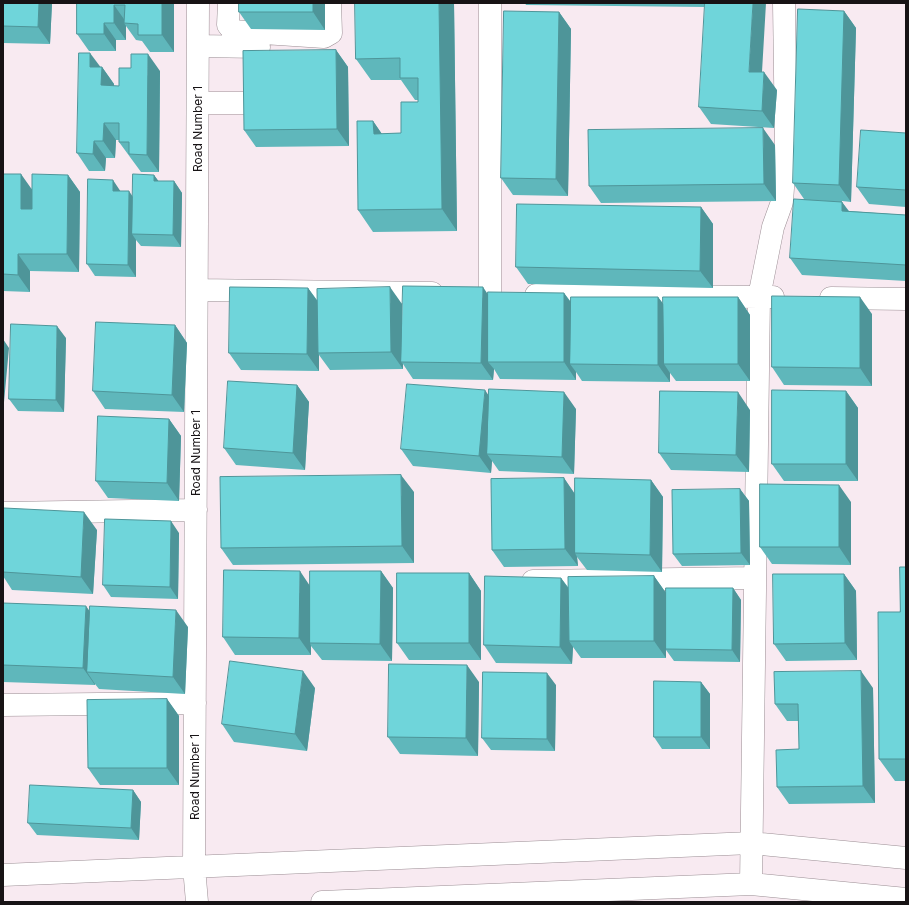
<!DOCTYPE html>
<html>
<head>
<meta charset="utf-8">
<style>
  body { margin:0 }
  #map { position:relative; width:909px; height:905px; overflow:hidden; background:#f8eaf1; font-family:Inter,sans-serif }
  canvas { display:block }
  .frame { position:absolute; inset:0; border:4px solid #171315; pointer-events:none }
</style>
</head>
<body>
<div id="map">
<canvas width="909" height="905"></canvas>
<div class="frame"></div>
</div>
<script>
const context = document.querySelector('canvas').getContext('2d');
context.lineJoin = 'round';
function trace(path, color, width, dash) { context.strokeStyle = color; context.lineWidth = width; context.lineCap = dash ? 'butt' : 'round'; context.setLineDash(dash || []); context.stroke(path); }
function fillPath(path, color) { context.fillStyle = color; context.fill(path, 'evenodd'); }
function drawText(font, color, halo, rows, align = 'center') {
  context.font = font + ' Inter,sans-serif'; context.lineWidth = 3.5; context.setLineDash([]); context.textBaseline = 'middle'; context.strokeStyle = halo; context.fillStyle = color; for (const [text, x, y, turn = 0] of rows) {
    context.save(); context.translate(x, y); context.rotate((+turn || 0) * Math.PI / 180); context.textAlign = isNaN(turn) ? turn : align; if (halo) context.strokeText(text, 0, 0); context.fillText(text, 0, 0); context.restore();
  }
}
const minor = new Path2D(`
  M 229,3 L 228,25 L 233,31 L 324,37 L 331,33 L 330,3
  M 198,46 L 259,47
  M 198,103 L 250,103
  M 197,290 L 432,293
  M 490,294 L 490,3
  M 536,295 L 759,297 L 773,227 L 782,202 L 786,145 L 784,3
  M 831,298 L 906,299
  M 3,513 L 196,510
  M 533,581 L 755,578
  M 3,705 L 195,703
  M 3,875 L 751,843 L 906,858
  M 751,884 L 759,297 L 773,297
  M 197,902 L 194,867 L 198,3
  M 322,902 L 751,884 L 906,899`);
const wall = new Path2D(`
  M 3,3 L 52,3 L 50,44 L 3,43 Z
  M 77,3 L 174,3 L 174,52 L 150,52 L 142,41 L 136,40 L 126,26 L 126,40 L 116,40 L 116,51 L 89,51 L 77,34 Z
  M 325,3 L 325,30 L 251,29 L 239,12 Z
  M 454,3 L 457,231 L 373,232 L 358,210 L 373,121 L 382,134 L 401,133 L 418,102 L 418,100 L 415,100 L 401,80 L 371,80 L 356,59 Z
  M 525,3 L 704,3 L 704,7 L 526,5 Z
  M 841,3 L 906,3 L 906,4 Z
  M 844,11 L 856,28 L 851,202 L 842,201 L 842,202 L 849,211 L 906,215 L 906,281 L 802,275 L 790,258 L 804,199 L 793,183 Z
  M 559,12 L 571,29 L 568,196 L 513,195 L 501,178 Z
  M 336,50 L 348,67 L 349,146 L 256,147 L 244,130 Z
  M 100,67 L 102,67 L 114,84 L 114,86 L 119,86 L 160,71 L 159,172 L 141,172 L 119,142 L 119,140 L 116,140 L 115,158 L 106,158 L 105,171 L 89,171 L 77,153 Z
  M 777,90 L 774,128 L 711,124 L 699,107 Z
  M 906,133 L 906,207 L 869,204 L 857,187 Z
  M 775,145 L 776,201 L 601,203 L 589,186 Z
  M 3,174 L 32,189 L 68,175 L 80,192 L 79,272 L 30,271 L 30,292 L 3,291 Z
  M 154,175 L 158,181 L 174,181 L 182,193 L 181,247 L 141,246 L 136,240 L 136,277 L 95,276 L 87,264 L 121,191 L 133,197 Z
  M 701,207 L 713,224 L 713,288 L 528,284 L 516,267 Z
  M 308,288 L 317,300 L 402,304 L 402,323 L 488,296 L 564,293 L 571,302 L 658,297 L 663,304 L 738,297 L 750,315 L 750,381 L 676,381 L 670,373 L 670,382 L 582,381 L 576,372 L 576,380 L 500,379 L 494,369 L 493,380 L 413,379 L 403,364 L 403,369 L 330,370 L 319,355 L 319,371 L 241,370 L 229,353 Z
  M 872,314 L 872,386 L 784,385 L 772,367 Z
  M 175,325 L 187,343 L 184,412 L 105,409 L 93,391 Z
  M 66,338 L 64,412 L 18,411 L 9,399 Z
  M 297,385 L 309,402 L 305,470 L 236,465 L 224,448 Z
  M 846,391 L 858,408 L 858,481 L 784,481 L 772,464 Z
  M 489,396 L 576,409 L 574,474 L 499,471 L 492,461 L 491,473 L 413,466 L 401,449 Z
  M 750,410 L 749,472 L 671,470 L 659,453 Z
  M 169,419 L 181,436 L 179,501 L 108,498 L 96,481 Z
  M 564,478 L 575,494 L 651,480 L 663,497 L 662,572 L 587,570 L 577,557 L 578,566 L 504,567 L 492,550 Z
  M 740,489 L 749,501 L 750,565 L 682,566 L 673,554 Z
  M 414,492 L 414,563 L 233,565 L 221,548 Z
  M 851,502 L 851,565 L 772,564 L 760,547 Z
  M 3,525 L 97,530 L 93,594 L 12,590 L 3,576 Z
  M 179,533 L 178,599 L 111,597 L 103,585 Z
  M 906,567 L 906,781 L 895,781 L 879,759 Z
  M 381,571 L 393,588 L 392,661 L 322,660 L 311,646 L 311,655 L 235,655 L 223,637 L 310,587 Z
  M 469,573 L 481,591 L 481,660 L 409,660 L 397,643 Z
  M 844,574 L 856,591 L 857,660 L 786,661 L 774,644 Z
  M 654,576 L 666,593 L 733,588 L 741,600 L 740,662 L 674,661 L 666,650 L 666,658 L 581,658 L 573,647 L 572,664 L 496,663 L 484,645 L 561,578 L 568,587 Z
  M 3,603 L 90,613 L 188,627 L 185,694 L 99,689 L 95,684 L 95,685 L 3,682 Z
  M 479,682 L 478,756 L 400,754 L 388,737 Z
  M 701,682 L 710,694 L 710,749 L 662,749 L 654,737 Z
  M 556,685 L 555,751 L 491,750 L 482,738 Z
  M 315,688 L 307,751 L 234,742 L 222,724 Z
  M 873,688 L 875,803 L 789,804 L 777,787 L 799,749 L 799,721 L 787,721 L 775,704 Z
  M 167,699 L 179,716 L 179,785 L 100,785 L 88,768 Z
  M 133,790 L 141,802 L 139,840 L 37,835 L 28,823 Z`);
const shadedWall = new Path2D(`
  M 39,3 L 52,3 L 50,44 L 38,27 Z
  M 162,3 L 174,3 L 174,52 L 162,35 Z
  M 313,3 L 325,3 L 325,30 L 313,12 Z
  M 439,3 L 454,3 L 457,231 L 442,209 Z
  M 753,3 L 766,3 L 761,89 L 749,72 Z
  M 114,5 L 126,22 L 124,23 L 126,26 L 126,40 L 114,23 Z
  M 844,11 L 856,28 L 851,202 L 839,185 Z
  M 559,12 L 571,29 L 568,196 L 556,179 Z
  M 104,23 L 116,40 L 116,51 L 104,34 Z
  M 336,50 L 348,67 L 349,146 L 337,129 Z
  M 90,53 L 102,69 L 102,67 L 114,84 L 113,103 L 101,85 L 90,67 Z
  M 148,54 L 160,71 L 159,172 L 147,155 Z
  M 764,72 L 777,90 L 774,128 L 762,111 Z
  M 373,121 L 388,143 L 374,134 Z
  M 104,123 L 116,140 L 115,158 L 103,141 Z
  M 763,128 L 775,145 L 776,201 L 764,184 Z
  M 94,141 L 106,158 L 105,171 L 93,154 Z
  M 21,174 L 33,191 L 33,226 L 21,209 Z
  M 68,175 L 80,192 L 79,272 L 67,254 Z
  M 154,175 L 163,187 L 154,181 Z
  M 113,180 L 121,192 L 113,191 Z
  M 174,181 L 182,193 L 181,247 L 173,235 Z
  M 129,191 L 137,203 L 132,234 L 136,240 L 136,277 L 128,265 Z
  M 842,202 L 854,219 L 842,211 Z
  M 701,207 L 713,224 L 713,288 L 700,271 Z
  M 18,254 L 30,271 L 30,292 L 18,275 Z
  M 390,287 L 402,304 L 403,362 L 401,362 L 403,364 L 403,369 L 391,352 Z
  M 483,287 L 495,305 L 488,362 L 494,369 L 493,380 L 481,363 Z
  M 308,288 L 320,305 L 318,353 L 319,355 L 319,371 L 307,354 Z
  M 564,293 L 576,310 L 570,364 L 576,372 L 576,380 L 564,362 Z
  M 658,297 L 671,314 L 664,364 L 670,373 L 670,382 L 658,365 Z
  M 738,297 L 750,315 L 750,381 L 738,364 Z
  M 860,297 L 872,314 L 872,386 L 860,368 Z
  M 175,325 L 187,343 L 184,412 L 172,395 Z
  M 57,326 L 66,338 L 64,412 L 56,400 Z
  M 3,339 L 9,348 L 3,413 Z
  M 297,385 L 309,402 L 305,470 L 293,453 Z
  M 485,390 L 497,408 L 487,454 L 492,461 L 491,473 L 479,456 Z
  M 846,391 L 858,408 L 858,481 L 846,464 Z
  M 564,392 L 576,409 L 574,474 L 562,457 Z
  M 738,392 L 750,410 L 749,472 L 736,455 Z
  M 169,419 L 181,436 L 179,501 L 167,483 Z
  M 401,475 L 414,492 L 414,563 L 402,546 Z
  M 564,478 L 576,496 L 575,553 L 577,557 L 578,566 L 565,549 Z
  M 651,480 L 663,497 L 662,572 L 650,555 Z
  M 839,485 L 851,502 L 851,565 L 839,547 Z
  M 740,489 L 749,501 L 750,565 L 741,553 Z
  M 84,512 L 97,530 L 93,594 L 81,577 Z
  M 171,521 L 179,533 L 178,599 L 170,587 Z
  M 300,571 L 312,589 L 310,643 L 311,646 L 311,655 L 299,638 Z
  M 381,571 L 393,588 L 392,661 L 380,644 Z
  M 469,573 L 481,591 L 481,660 L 469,643 Z
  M 844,574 L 856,591 L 857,660 L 845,643 Z
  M 654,576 L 666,593 L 666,658 L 654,641 Z
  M 561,578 L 573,595 L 569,641 L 573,647 L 572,664 L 560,647 Z
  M 733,588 L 741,600 L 740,662 L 732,650 Z
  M 86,606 L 98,623 L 87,672 L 95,684 L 95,685 L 83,668 Z
  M 176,610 L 188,627 L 185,694 L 173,677 Z
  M 467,665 L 479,682 L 478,756 L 466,738 Z
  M 303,671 L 315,688 L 307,751 L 295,734 Z
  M 861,671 L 873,688 L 875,803 L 863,786 Z
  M 547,673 L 556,685 L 555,751 L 547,739 Z
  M 701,682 L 710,694 L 710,749 L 701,737 Z
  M 167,699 L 179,716 L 179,785 L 167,768 Z
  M 133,790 L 141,802 L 139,840 L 131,828 Z`);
const building = new Path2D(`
  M 3,3 L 39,3 L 38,27 L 3,26 Z
  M 77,3 L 162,3 L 162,35 L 138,35 L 138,24 L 124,23 L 125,5 L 114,5 L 114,23 L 104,23 L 104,34 L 77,34 Z
  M 239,3 L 313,3 L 313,12 L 239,12 Z
  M 355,3 L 439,3 L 442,209 L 358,210 L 357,121 L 373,121 L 374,134 L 401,133 L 401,102 L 418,102 L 418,78 L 400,78 L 400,58 L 356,59 Z
  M 705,3 L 753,3 L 749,72 L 764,72 L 762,111 L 699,107 Z
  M 798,9 L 844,11 L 839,185 L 793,183 Z
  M 504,11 L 559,12 L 556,179 L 501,178 Z
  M 336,50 L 337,129 L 244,130 L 243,51 Z
  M 79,53 L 90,53 L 90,67 L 102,67 L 101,85 L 119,86 L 119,68 L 131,68 L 131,54 L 148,54 L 147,155 L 129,154 L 129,142 L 119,142 L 119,123 L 104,123 L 103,141 L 94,141 L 93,154 L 77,153 Z
  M 763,128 L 764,184 L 589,186 L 588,130 Z
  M 861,130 L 906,133 L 906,190 L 857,187 Z
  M 3,174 L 21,174 L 21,209 L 32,209 L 32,174 L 68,175 L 67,254 L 18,254 L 18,275 L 3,274 Z
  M 133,174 L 154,175 L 154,181 L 174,181 L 173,235 L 132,234 Z
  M 88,179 L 113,180 L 113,191 L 129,191 L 128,265 L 87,264 Z
  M 794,199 L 842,202 L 842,211 L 906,215 L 906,265 L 790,258 Z
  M 517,204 L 701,207 L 700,271 L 516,267 Z
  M 403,286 L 483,287 L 481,363 L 401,362 Z
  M 230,287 L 308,288 L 307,354 L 229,353 Z
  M 390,287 L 391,352 L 318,353 L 317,289 Z
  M 488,292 L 564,293 L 564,362 L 488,362 Z
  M 772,296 L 860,297 L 860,368 L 772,367 Z
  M 571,297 L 658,297 L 658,365 L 570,364 Z
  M 663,297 L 738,297 L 738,364 L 664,364 Z
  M 96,322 L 175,325 L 172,395 L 93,391 Z
  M 11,324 L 57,326 L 56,400 L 9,399 Z
  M 228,381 L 297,385 L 293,453 L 224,448 Z
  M 407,384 L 485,390 L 479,456 L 401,449 Z
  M 489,389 L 564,392 L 562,457 L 487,454 Z
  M 772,390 L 846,391 L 846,464 L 772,464 Z
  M 660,391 L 738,392 L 736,455 L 659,453 Z
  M 98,416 L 169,419 L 167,483 L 96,481 Z
  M 401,475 L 402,546 L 221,548 L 220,477 Z
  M 564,478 L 565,549 L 492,550 L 491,479 Z
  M 575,478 L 651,480 L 650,555 L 575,553 Z
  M 760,484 L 839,485 L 839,547 L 760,547 Z
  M 740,489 L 741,553 L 673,554 L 672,490 Z
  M 4,508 L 84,512 L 81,577 L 3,572 L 3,525 Z
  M 105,519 L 171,521 L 170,587 L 103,585 Z
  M 900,567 L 906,567 L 906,759 L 879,759 L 878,612 L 900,612 Z
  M 224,570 L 300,571 L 299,638 L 223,637 Z
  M 310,571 L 381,571 L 380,644 L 310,643 Z
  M 397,573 L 469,573 L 469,643 L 397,643 Z
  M 773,574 L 844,574 L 845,643 L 774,644 Z
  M 485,576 L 561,578 L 560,647 L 484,645 Z
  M 654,576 L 654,641 L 569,641 L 568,577 Z
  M 666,588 L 733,588 L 732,650 L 666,649 Z
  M 3,603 L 86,606 L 83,668 L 3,665 Z
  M 90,606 L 176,610 L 173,677 L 87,672 Z
  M 230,661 L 303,671 L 295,734 L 222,724 Z
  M 389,664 L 467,665 L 466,738 L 388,737 Z
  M 861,671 L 863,786 L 777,787 L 776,750 L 799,749 L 798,704 L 775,704 L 774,672 Z
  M 483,672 L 547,673 L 547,739 L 482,738 Z
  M 654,681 L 701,682 L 701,737 L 654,737 Z
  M 167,699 L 167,768 L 88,768 L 87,700 Z
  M 30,785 L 133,790 L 131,828 L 28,823 Z`);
const streetNames = [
  ["Road Number 1",198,129,-90],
  ["Road Number 1",196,453,-90],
  ["Road Number 1",195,777,-90]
];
trace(minor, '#9b8e94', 23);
trace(minor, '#fff', 22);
fillPath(wall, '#5fb7bb');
fillPath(shadedWall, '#4e9599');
fillPath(building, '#6fd5da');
trace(building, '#4e9599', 1);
drawText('12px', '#171315', '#fff', streetNames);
</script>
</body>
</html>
